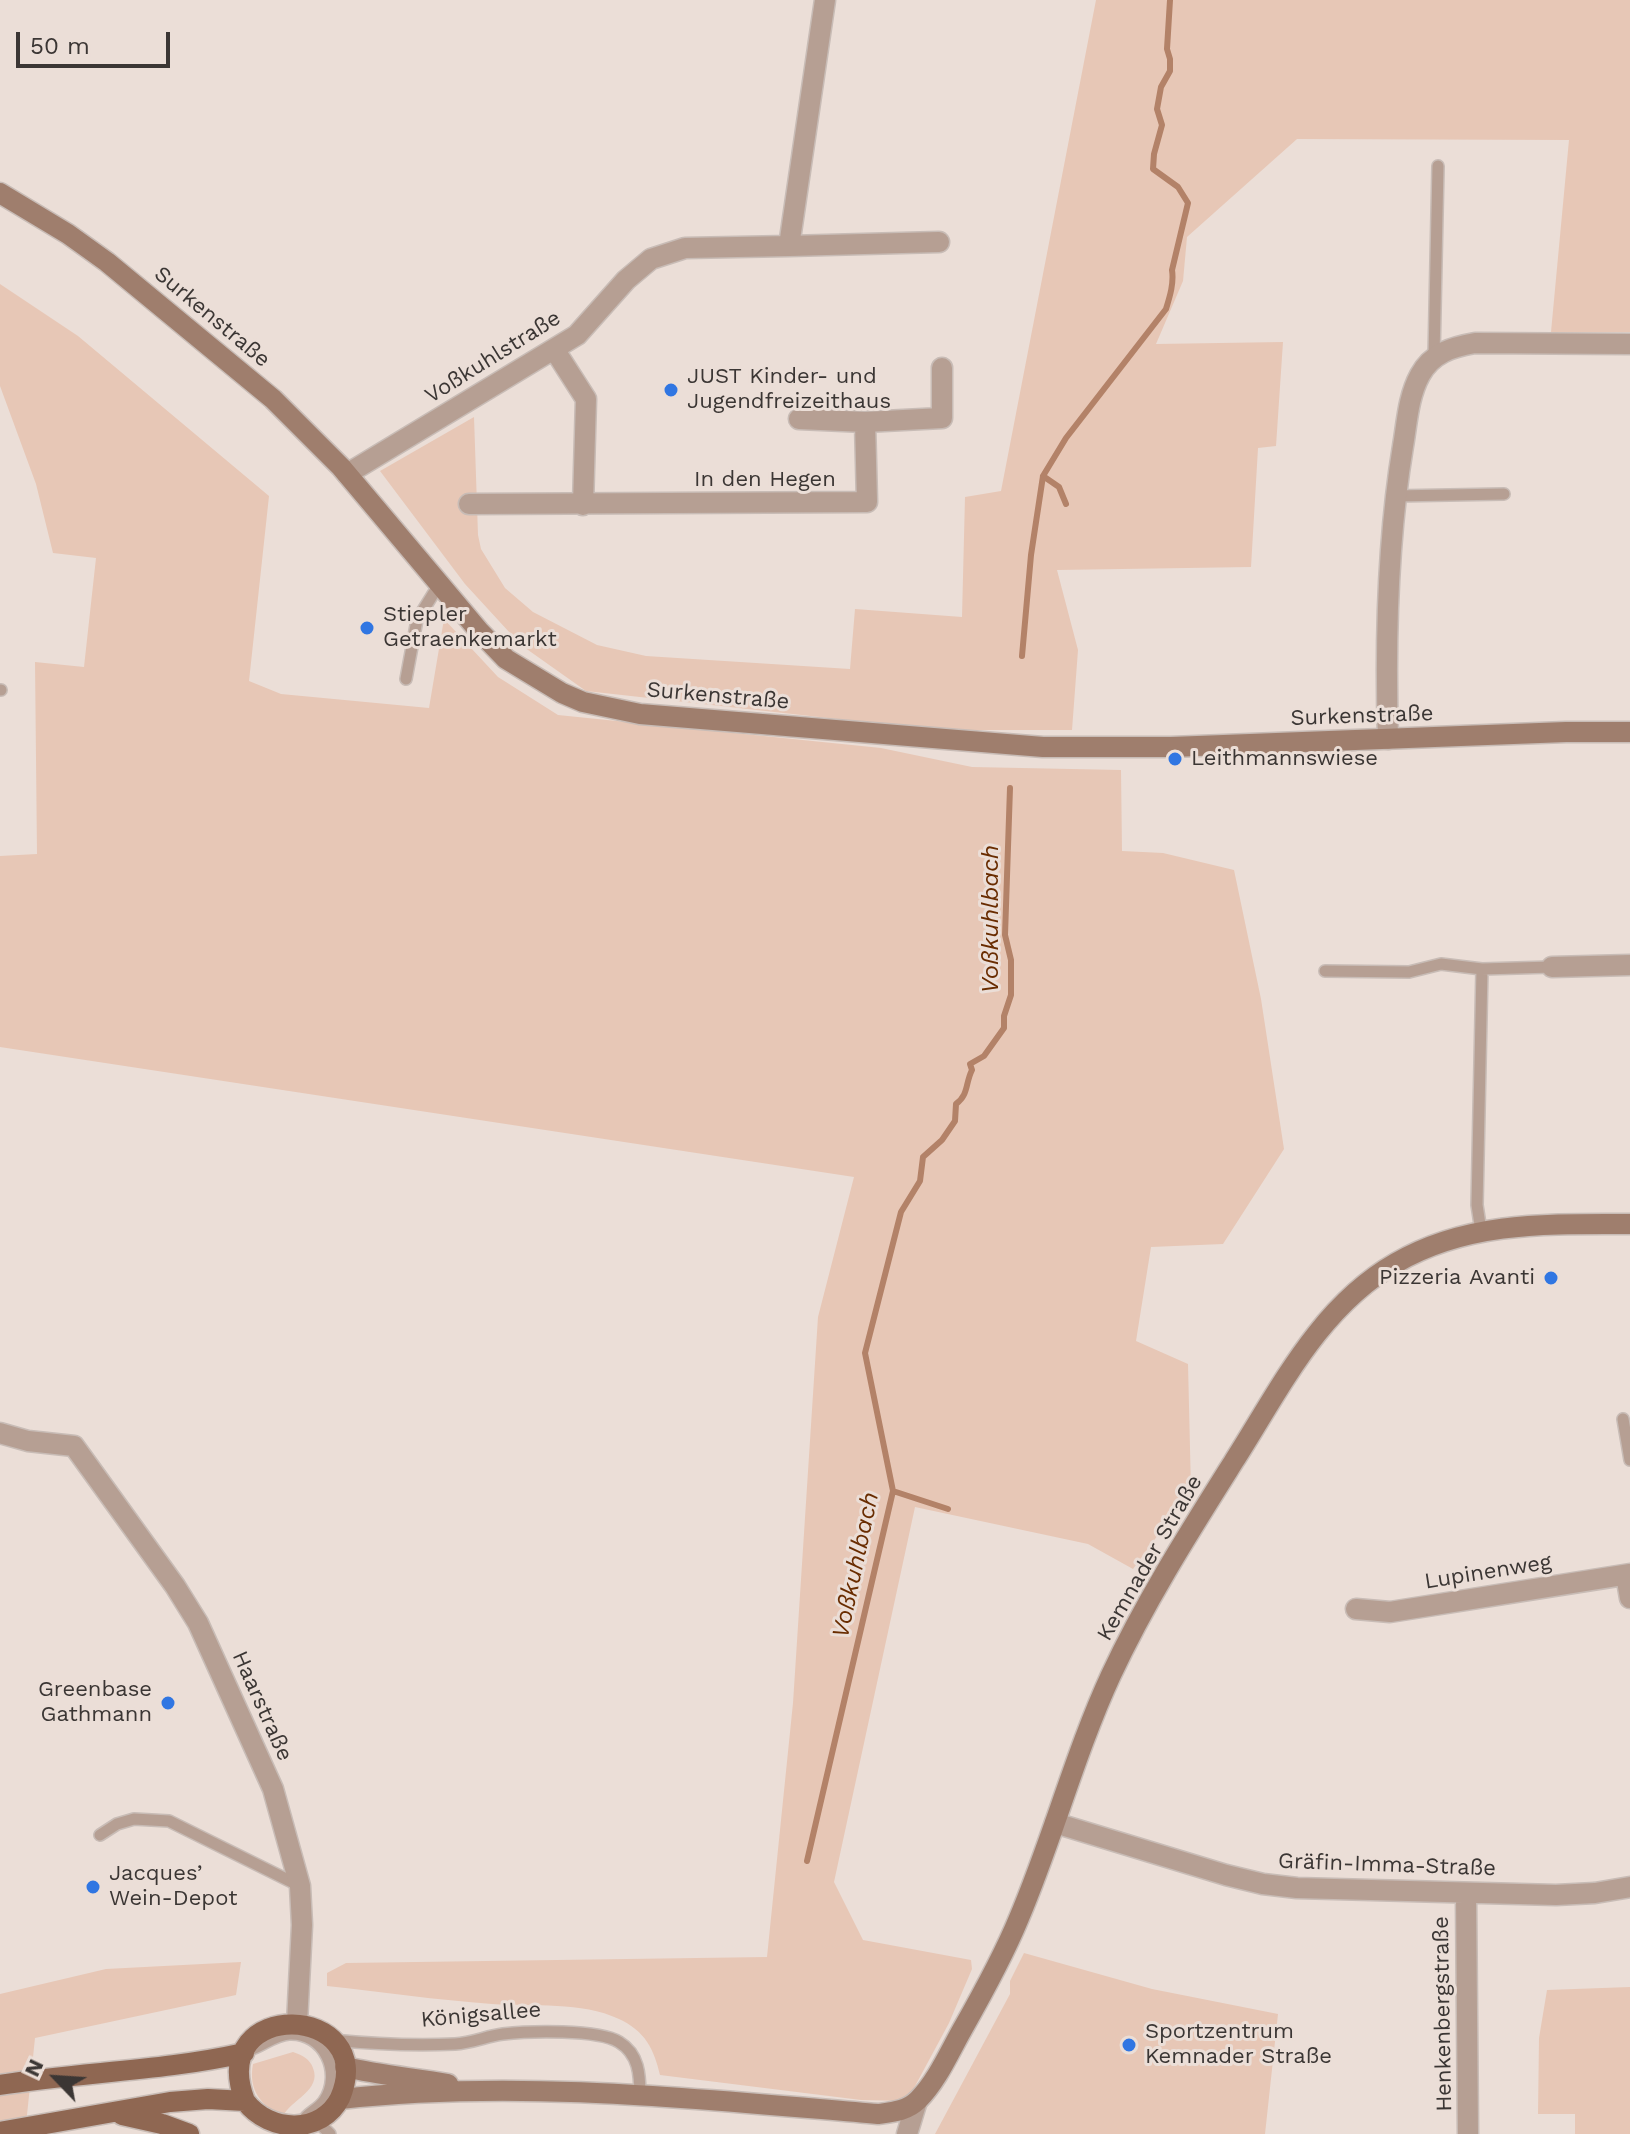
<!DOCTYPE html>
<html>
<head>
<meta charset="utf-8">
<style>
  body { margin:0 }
  #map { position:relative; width:1630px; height:2134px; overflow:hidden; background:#ebded7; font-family:"Work Sans",sans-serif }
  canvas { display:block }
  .north { position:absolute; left:16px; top:2038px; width:80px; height:80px; -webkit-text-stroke:6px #ebded7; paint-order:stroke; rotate:295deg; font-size:22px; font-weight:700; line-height:32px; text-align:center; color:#3b3634 }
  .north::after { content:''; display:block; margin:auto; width:28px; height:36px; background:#3b3634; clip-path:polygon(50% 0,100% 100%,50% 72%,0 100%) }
  .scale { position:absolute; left:16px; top:32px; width:154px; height:36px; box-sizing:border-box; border:4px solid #3b3634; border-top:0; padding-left:10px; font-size:24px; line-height:28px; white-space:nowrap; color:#3b3634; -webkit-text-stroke:6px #ebded7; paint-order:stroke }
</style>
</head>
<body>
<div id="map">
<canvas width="1630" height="2134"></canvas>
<div class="north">N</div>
<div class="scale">50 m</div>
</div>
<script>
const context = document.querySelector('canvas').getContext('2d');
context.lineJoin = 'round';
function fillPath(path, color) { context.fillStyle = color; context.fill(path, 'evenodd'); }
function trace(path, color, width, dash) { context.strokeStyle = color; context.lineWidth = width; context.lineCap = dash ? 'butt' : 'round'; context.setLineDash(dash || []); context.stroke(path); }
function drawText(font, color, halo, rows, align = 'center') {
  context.font = font + ' "Work Sans",sans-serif'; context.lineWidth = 6; context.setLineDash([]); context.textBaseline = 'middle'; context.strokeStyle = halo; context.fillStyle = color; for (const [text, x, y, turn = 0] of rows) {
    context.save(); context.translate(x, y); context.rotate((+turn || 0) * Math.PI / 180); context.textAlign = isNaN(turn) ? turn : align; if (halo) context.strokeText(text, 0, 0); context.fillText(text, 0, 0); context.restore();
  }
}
const green = new Path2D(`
  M 1096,0 L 1630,0 L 1630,332 L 1551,332 L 1569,140 L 1297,139 L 1187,237 L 1183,281 L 1156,344 L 1283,342 L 1276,446 L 1258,448 L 1251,567 L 1057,570 L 1078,650 L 1072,730 L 936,730 L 586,691 L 521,645 L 465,584 L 380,471 L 474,417 L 478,535 L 481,549 L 505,588 L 533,612 L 597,645 L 646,656 L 850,669 L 855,609 L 962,617 L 965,497 L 1001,491 Z
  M 0,284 L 78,336 L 269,496 L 249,681 L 281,694 L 429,708 L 444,619 L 498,677 L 558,715 L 881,748 L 972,767 L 1121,770 L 1122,851 L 1163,853 L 1234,870 L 1261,999 L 1284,1149 L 1223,1244 L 1151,1247 L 1136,1341 L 1188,1364 L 1191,1490 L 1133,1569 L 1088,1544 L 915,1507 L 834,1882 L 863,1940 L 971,1960 L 972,1969 L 949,2023 L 907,2101 L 861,2100 L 660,2075 C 654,2049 645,2031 619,2019 C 581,2001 534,2007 492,2004 C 437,2000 382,1992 327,1986 L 327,1973 L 346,1963 L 767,1957 L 793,1703 L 818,1317 L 854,1177 L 0,1047 L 0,856 L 37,854 L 35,662 L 84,667 L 96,558 L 53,553 L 36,484 L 0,386 Z
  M 1024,1953 L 1152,1989 L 1278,2014 L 1265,2134 L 935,2134 L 1010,1994 L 1010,1981 Z
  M 241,1962 L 236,1995 L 35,2038 L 25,2134 L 0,2134 L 0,1994 L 106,1969 Z
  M 1630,1987 L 1630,2134 L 1575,2134 L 1575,2114 L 1538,2114 L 1539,2038 L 1547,1990 Z
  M 293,2052 C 302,2055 310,2059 313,2068 C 322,2090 291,2100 283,2116 C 261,2106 248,2090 253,2064 Z`);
const stream = new Path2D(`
  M 1043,476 L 1059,487 L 1066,504
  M 1022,656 L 1031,555 L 1043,476 L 1066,438 L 1166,309 C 1170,296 1174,283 1172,270 L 1188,203 L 1178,187 L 1153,169 L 1154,154 L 1162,125 L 1157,109 L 1161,87 L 1170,71 L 1170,59 L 1167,49 L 1170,0
  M 893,1491 L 948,1509
  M 807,1861 L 893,1491 L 865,1353 L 901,1212 L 920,1181 L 923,1157 L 942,1140 L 955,1121 L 956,1104 C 969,1094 965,1084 972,1070 L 970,1064 L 984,1056 L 1004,1028 L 1004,1016 L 1011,995 L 1011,960 L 1005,935 L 1010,788`);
const lane = new Path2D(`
  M 1434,357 L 1438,166
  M 1395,496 L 1504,494
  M 406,679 L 417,620 L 440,583
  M 0,690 L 1,690
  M 1325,971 L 1409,972 L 1441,964 L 1482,969 L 1552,967
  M 1481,1231 L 1477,1205 L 1482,969
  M 1623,1419 L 1630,1460
  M 100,1835 L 117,1824 L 134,1819 L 169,1821 L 300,1886
  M 332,2040 C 373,2044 414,2046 455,2044 C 472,2043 487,2036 503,2034 C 529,2031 598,2029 619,2042 C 639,2054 640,2075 640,2096
  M 249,2050 C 263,2046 274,2035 289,2034 C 324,2032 343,2073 324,2101 C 319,2108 312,2111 306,2117
  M 318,2122 L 330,2134`);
const street = new Path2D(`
  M 789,246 L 939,242
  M 554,349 L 586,399 L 583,505
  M 799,419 L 865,422
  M 347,474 L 577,335 L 626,280 L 651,259 L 685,248 L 789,246 L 825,0
  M 469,504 L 867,502 L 865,422 L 942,418 L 942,368
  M 1388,739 C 1385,641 1387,543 1403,446 C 1407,423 1408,397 1420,375 C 1432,353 1452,347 1475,343 L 1630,344
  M 1552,967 L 1630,965
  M 0,1433 L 28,1441 L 74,1446 L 175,1586 L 198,1623 L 273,1789 L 300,1886 L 302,1925 L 297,2023
  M 1626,1575 L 1630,1598
  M 1356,1609 L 1390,1612 L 1630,1574
  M 1055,1823 L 1226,1875 L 1263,1884 L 1297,1888 L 1556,1895 L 1595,1893 L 1630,1887
  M 1466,1894 L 1468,2134
  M 907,2134 L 917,2101`);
const secondary = new Path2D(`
  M 0,193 L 68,234 L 107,262 L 273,399 L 341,467 L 479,631 L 506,659 L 562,693 L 583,702 L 640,714 L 1043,747 L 1171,747 L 1566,732 L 1630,732
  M 345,2067 C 379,2075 414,2078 448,2084
  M 340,2099 C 518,2079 700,2099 878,2114 C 893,2112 907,2111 918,2100 C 937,2081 949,2053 962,2030 C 983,1993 1003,1957 1019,1918 C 1053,1838 1075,1753 1111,1675 C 1146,1600 1190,1531 1234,1461 C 1280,1389 1319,1307 1396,1263 C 1468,1221 1549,1224 1630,1224`);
const primary = new Path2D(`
  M 0,2085 C 81,2072 164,2071 244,2053
  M 122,2115 L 162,2124 L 189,2134
  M 0,2132 L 170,2102 L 208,2099 L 245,2101 C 270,2134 322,2134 340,2098 C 380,2003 205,1996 245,2101`);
const markers = [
  [671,390,8,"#3076e2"],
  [367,628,8,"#3076e2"],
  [1175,759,8,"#3076e2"],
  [1551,1278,8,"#3076e2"],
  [168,1703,8,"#3076e2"],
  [93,1887,8,"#3076e2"],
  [1129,2045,8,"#3076e2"]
];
const streetNames = [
  ["Surkenstraße",212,317,40],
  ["Voßkuhlstraße",493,357,-32],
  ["In den Hegen",765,480],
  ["Surkenstraße",718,696,5],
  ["Surkenstraße",1362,716,-2],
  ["Kemnader Straße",1150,1558,-60],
  ["Lupinenweg",1488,1572,-9],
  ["Haarstraße",262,1706,66],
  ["Gräfin-Imma-Straße",1387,1865,2],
  ["Henkenbergstraße",1443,2014,-91],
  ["Königsallee",481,2015,-5]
];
const poiNames = [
  ["JUST Kinder- und",687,377],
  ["Jugendfreizeithaus",687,402],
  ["Stiepler",383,615],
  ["Getraenkemarkt",383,640],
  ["Leithmannswiese",1191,759],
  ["Pizzeria Avanti",1535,1278,"right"],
  ["Greenbase",152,1690,"right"],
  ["Gathmann",152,1715,"right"],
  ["Jacques’",109,1874],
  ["Wein-Depot",109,1899],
  ["Sportzentrum",1145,2032],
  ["Kemnader Straße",1145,2057]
];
const waterNames = [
  ["Voßkuhlbach",991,919,-90],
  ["Voßkuhlbach",856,1565,-78]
];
fillPath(green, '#e7c7b6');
trace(stream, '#b38268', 6);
trace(lane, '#c8bcb6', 14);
trace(street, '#c8bcb6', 23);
trace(secondary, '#c8bcb6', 23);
trace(primary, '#c8bcb6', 23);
trace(lane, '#b69f93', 11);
trace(street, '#b69f93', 20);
trace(secondary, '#9f7e6d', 20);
trace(primary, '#8f6752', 20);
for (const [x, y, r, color] of markers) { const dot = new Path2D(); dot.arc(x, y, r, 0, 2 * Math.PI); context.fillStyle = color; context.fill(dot); trace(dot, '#ebded7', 3); }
drawText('22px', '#3b3634', '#ebded7', streetNames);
drawText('22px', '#3b3634', '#ebded7', poiNames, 'left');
drawText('italic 24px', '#692c00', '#ebded7', waterNames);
</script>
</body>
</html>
